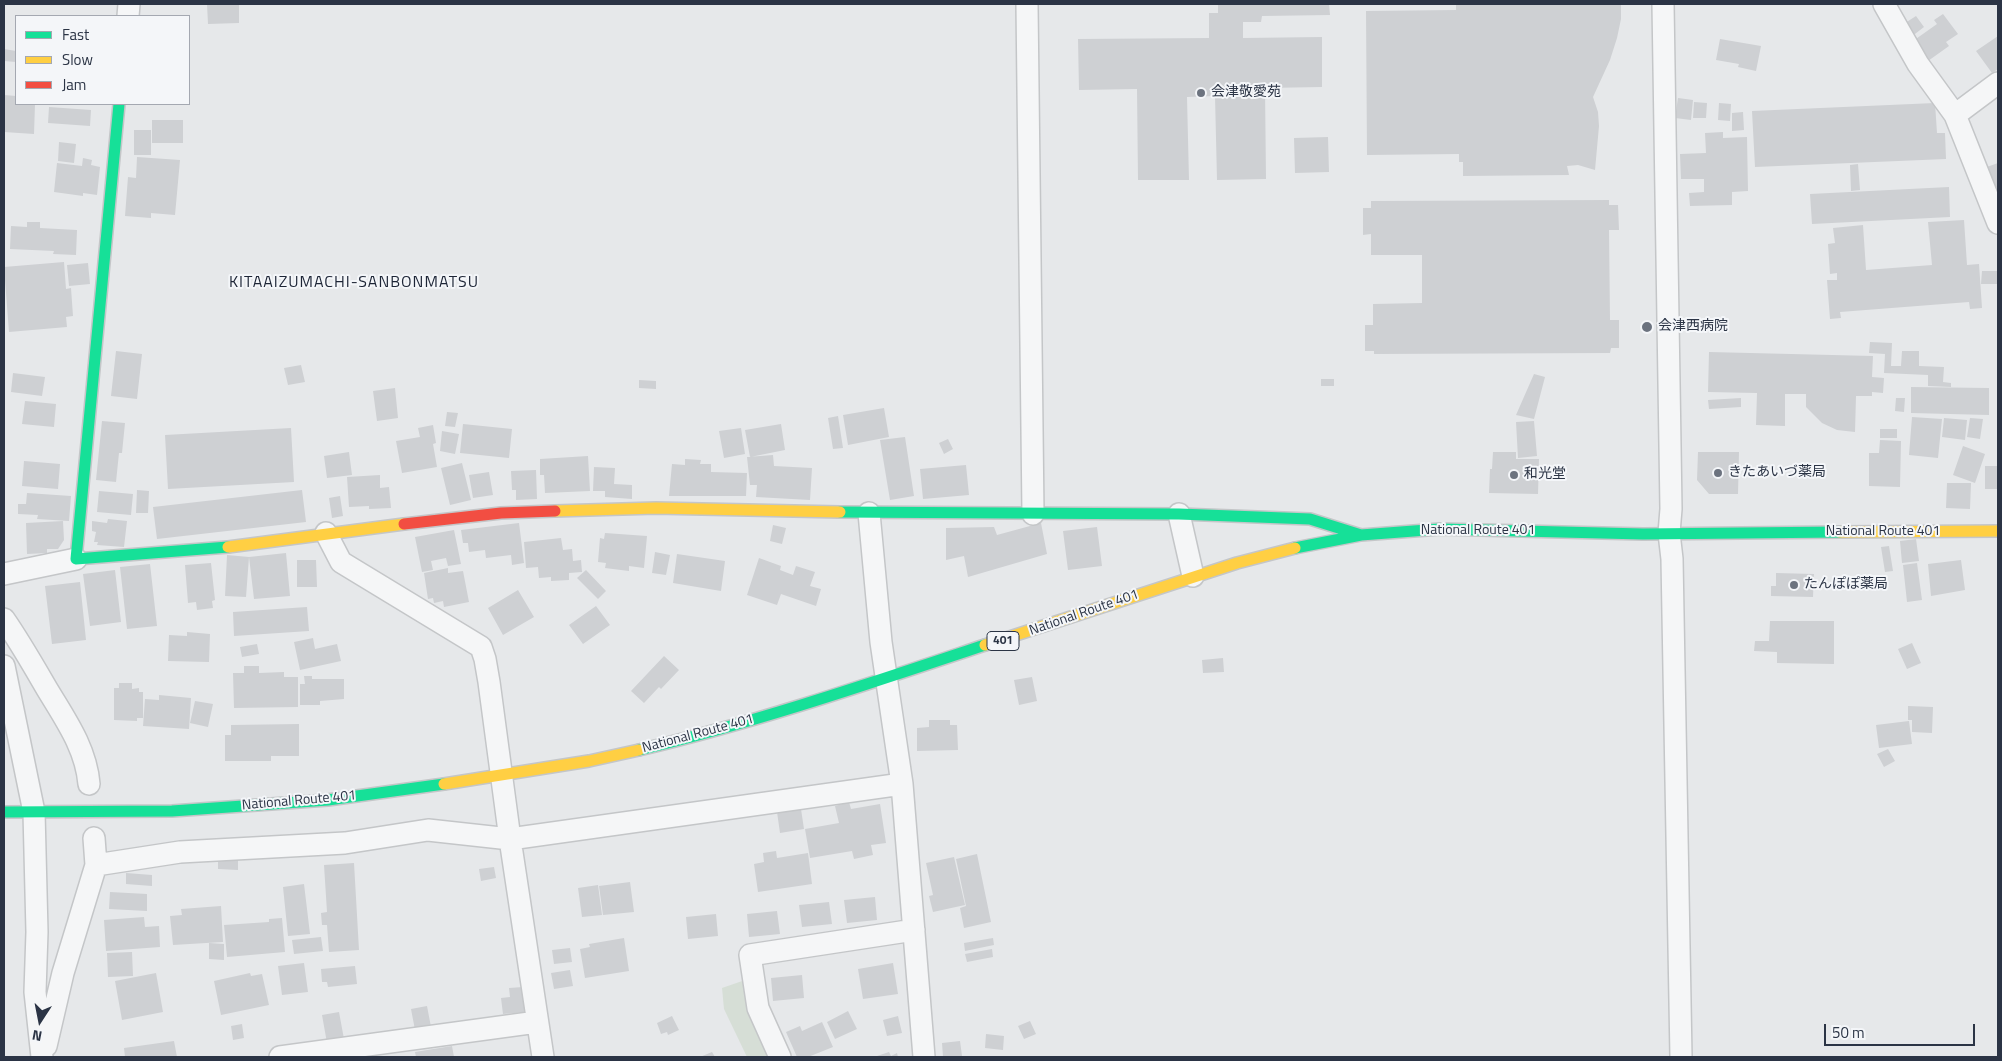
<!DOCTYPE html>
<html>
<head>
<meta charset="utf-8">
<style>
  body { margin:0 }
  #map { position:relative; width:2002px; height:1061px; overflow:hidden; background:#e6e8ea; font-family:"Titillium Web",sans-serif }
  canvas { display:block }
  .frame { position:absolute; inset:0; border:5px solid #2b3445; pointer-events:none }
  .legend { position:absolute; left:15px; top:15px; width:175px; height:90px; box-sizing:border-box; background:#f4f6f9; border:1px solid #a4a8b1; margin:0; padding:6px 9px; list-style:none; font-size:15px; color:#2b3445 }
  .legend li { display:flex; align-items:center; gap:10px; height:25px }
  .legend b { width:25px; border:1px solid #a4a8b1 }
  .north { position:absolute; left:15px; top:996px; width:50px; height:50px; -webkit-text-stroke:4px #f4f6f9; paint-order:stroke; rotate:191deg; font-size:14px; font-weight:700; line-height:20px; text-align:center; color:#2b3445 }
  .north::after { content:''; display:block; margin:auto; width:18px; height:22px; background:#2b3445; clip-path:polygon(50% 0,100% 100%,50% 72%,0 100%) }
  .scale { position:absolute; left:1824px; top:1024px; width:151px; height:22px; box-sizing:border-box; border:2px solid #2b3445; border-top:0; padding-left:6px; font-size:15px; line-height:18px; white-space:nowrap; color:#2b3445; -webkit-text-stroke:4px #f4f6f9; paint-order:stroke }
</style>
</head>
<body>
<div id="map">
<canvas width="2002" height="1061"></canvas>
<div class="frame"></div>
<ul class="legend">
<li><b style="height:6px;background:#16e098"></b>Fast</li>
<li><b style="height:6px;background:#ffcf43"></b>Slow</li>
<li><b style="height:6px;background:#f24e42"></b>Jam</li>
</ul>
<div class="north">N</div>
<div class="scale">50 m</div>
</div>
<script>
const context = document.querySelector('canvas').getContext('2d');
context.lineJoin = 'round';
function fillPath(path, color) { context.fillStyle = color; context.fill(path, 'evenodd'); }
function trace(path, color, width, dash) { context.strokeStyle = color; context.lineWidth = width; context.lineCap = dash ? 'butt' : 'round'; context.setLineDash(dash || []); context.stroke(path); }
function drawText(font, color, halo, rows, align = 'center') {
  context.font = font + ' "Titillium Web","Noto Sans JP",sans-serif'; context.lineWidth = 4; context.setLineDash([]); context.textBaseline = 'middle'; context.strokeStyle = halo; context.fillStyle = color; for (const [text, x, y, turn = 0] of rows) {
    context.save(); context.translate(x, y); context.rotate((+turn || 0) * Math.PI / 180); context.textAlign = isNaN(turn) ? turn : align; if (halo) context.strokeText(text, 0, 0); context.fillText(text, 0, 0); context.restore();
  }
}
const green = new Path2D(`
  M 748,979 L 774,1057 L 747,1057 L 724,1009 L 722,988 Z`);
const building = new Path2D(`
  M 207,4 L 239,4 L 239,23 L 208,24 Z
  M 1218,4 L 1329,4 L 1330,15 L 1262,16 L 1261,22 L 1243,22 L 1243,38 L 1322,37 L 1322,87 L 1265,88 L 1266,179 L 1217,180 L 1215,96 L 1187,97 L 1189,180 L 1138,180 L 1137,89 L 1079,90 L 1078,39 L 1209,38 L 1209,13 L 1218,13 Z
  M 1456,4 L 1621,5 L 1621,19 L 1617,38 L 1610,60 L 1593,97 L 1598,112 L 1599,126 L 1595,170 L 1578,165 L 1567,166 L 1569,175 L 1463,176 L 1463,162 L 1459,162 L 1459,154 L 1367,155 L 1366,11 L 1456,10 Z
  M 1943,14 L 1958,34 L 1946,42 L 1949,46 L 1928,61 L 1913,41 L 1937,24 L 1934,20 Z
  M 1916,16 L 1924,27 L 1911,37 L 1902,25 Z
  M 1998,36 L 1998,69 L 1992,73 L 1976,51 Z
  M 1720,39 L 1761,46 L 1756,71 L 1738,67 L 1739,64 L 1716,60 Z
  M 4,49 L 16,51 L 16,62 L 4,61 Z
  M 4,95 L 16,96 L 16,104 L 35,104 L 34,134 L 4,132 Z
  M 1678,98 L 1693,100 L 1691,120 L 1675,118 Z
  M 1694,102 L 1707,103 L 1706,118 L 1693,118 Z
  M 1719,103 L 1731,104 L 1730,121 L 1718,120 Z
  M 1935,103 L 1937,133 L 1945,133 L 1946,159 L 1755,167 L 1752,111 Z
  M 49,107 L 91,110 L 90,126 L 48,123 Z
  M 1743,112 L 1744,130 L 1732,131 L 1732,113 Z
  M 152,120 L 183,120 L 183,143 L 152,143 Z
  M 134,130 L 151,130 L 151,155 L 134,155 Z
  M 1723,132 L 1723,138 L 1747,137 L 1748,191 L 1732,192 L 1732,205 L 1690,206 L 1689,193 L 1704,192 L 1704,179 L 1681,179 L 1680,154 L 1706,153 L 1705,133 Z
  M 1328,137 L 1329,172 L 1295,173 L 1294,138 Z
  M 59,142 L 76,144 L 74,163 L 58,161 Z
  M 137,157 L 180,160 L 175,215 L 151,213 L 151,218 L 125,216 L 128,177 L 136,178 Z
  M 83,158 L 92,160 L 91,165 L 100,167 L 97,195 L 83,193 L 83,196 L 54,192 L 57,163 L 82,166 Z
  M 1998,163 L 1998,187 L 1990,189 L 1984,168 Z
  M 1858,164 L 1860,190 L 1851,191 L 1850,165 Z
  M 1949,187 L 1950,217 L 1812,224 L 1810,194 Z
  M 1609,200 L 1609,205 L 1618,205 L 1619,230 L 1609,230 L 1610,320 L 1619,320 L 1619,348 L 1611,348 L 1610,353 L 1374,354 L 1374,351 L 1365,351 L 1365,325 L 1373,325 L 1373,304 L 1422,303 L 1422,255 L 1371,255 L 1371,234 L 1363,235 L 1363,208 L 1371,208 L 1371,201 Z
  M 1964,220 L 1967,265 L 1979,264 L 1982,308 L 1970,309 L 1969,302 L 1840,312 L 1841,318 L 1830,319 L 1827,280 L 1837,280 L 1837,273 L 1830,274 L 1828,244 L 1835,243 L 1833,228 L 1863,225 L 1866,270 L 1932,265 L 1928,222 Z
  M 27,222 L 40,222 L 40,228 L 77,230 L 76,255 L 53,254 L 54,251 L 10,249 L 11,226 L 27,227 Z
  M 64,262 L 66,289 L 71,288 L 73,316 L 66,317 L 67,327 L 9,332 L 4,267 Z
  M 88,263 L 90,284 L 69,286 L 67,265 Z
  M 1982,271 L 1998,271 L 1998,284 L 1981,284 Z
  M 1870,342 L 1892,343 L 1891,366 L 1901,366 L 1902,351 L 1919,351 L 1919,366 L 1944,367 L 1943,382 L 1951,383 L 1951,387 L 1928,386 L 1928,375 L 1884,373 L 1885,354 L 1869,353 Z
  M 116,351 L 142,354 L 137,399 L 111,396 Z
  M 1709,352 L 1873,356 L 1872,377 L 1884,378 L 1883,393 L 1872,392 L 1872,396 L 1856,396 L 1855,432 L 1837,430 L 1822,423 L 1806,407 L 1806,394 L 1785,394 L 1785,426 L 1756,425 L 1757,393 L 1708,392 Z
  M 301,365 L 305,382 L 288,385 L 284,368 Z
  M 13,373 L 45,377 L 42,396 L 11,392 Z
  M 1534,374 L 1545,377 L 1534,419 L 1516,415 Z
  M 1321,379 L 1334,379 L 1334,386 L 1321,386 Z
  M 639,380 L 656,381 L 656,389 L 639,388 Z
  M 1911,387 L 1989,388 L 1989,415 L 1911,413 Z
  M 395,388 L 398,418 L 377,421 L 373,391 Z
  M 1741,398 L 1741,407 L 1709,409 L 1708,400 Z
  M 1896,398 L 1905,398 L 1904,412 L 1895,411 Z
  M 25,401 L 56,404 L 54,427 L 22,424 Z
  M 884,408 L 889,437 L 848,445 L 843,415 Z
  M 447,412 L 458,413 L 455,427 L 445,426 Z
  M 838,416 L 843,448 L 833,449 L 828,418 Z
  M 1912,417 L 1942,419 L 1938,458 L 1909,455 Z
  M 1944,418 L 1967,420 L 1965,440 L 1942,437 Z
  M 1970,418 L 1983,419 L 1980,439 L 1967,437 Z
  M 102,421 L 125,423 L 122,453 L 119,453 L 116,482 L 96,480 Z
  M 1534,421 L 1537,456 L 1518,458 L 1516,422 Z
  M 463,424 L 512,429 L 509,458 L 460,453 Z
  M 781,424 L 785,450 L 750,457 L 745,430 Z
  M 433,425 L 436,443 L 433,444 L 437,467 L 402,473 L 396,441 L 420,437 L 418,428 Z
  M 291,428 L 294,482 L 168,489 L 165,435 Z
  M 741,428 L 745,454 L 724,458 L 719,431 Z
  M 1880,429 L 1897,429 L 1897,438 L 1880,438 Z
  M 442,431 L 459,434 L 455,454 L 440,451 Z
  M 905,437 L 914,496 L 890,500 L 880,440 Z
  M 948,439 L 953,449 L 944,454 L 939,443 Z
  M 1880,440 L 1901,441 L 1900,487 L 1869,486 L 1869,453 L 1879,453 Z
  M 1963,446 L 1985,454 L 1975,483 L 1953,475 Z
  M 349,452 L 352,475 L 327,478 L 324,456 Z
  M 1493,452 L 1516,452 L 1516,459 L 1539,459 L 1538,494 L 1489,493 L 1490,469 L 1492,469 Z
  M 1698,452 L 1739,452 L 1738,494 L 1709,494 L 1697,480 Z
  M 773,455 L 774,466 L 812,468 L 810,500 L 756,497 L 757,485 L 750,485 L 747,457 Z
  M 588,456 L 590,491 L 545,493 L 544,475 L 540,475 L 540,459 Z
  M 685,459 L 701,460 L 700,464 L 711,464 L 711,472 L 747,473 L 746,496 L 669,496 L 672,464 L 685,465 Z
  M 24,461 L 60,464 L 58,489 L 22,486 Z
  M 462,463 L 471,500 L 450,505 L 441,468 Z
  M 966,465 L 969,495 L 923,499 L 920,469 Z
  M 1985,466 L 1998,466 L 1998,489 L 1985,489 Z
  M 594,467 L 615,468 L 614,484 L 632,485 L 632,499 L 605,497 L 605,491 L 593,491 Z
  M 536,470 L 537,499 L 516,500 L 516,490 L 512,490 L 511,471 Z
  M 489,472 L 493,495 L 473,498 L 469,475 Z
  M 380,475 L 380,488 L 389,487 L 391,508 L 369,509 L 369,506 L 349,507 L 347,477 Z
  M 1947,483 L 1971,483 L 1970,509 L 1946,508 Z
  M 137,490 L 149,491 L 148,513 L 136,513 Z
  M 302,490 L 306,522 L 157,539 L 153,507 Z
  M 99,491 L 133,494 L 131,515 L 97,512 Z
  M 27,493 L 71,496 L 69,521 L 37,519 L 38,515 L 18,514 L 18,504 L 26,504 Z
  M 340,496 L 343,516 L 332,518 L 329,498 Z
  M 108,519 L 127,521 L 124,547 L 97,545 L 98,542 L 94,542 L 96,532 L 92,531 L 92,521 L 107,523 Z
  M 63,521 L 64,540 L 58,549 L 47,549 L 47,553 L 27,554 L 26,523 Z
  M 519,523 L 524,563 L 512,565 L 511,555 L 486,558 L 485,550 L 469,552 L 468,543 L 463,543 L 461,530 Z
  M 1041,523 L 1047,554 L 968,577 L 964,556 L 946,560 L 946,528 L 994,527 L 997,535 Z
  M 773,525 L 786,528 L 782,544 L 770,541 Z
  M 1097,527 L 1102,566 L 1068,570 L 1063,531 Z
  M 454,530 L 461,564 L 448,566 L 446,558 L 431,561 L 433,570 L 422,572 L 415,537 Z
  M 605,533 L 647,536 L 644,568 L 629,566 L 629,571 L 605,568 L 606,563 L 598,562 L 600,538 L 604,539 Z
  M 561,538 L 563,550 L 572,549 L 573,561 L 581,560 L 582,572 L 569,573 L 569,580 L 551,581 L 551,577 L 539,578 L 538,567 L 526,568 L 524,542 Z
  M 1916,539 L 1919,561 L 1902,563 L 1900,541 Z
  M 1889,546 L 1893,571 L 1885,572 L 1881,547 Z
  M 655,552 L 670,555 L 666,575 L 652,573 Z
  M 286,553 L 290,596 L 254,599 L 249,557 Z
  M 677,554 L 725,561 L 721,591 L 673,583 Z
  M 227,555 L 249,557 L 246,597 L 225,596 Z
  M 759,558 L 781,566 L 780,570 L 793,575 L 796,566 L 815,572 L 810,586 L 821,589 L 816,606 L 781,594 L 777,605 L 747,595 Z
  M 297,560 L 316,560 L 317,587 L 297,587 Z
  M 1961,560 L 1965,590 L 1931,596 L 1928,564 Z
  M 211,563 L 215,600 L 212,601 L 213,608 L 197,610 L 196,602 L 188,603 L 185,565 Z
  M 1917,563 L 1922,600 L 1907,602 L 1903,565 Z
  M 150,564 L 157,626 L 127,629 L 120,567 Z
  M 448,568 L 448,573 L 463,571 L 469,602 L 444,607 L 443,601 L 434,603 L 433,598 L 428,599 L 424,573 Z
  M 115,570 L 121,622 L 90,626 L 83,574 Z
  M 586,570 L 606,591 L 598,599 L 577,578 Z
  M 1776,573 L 1814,574 L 1813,597 L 1771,596 L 1771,586 L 1776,586 Z
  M 80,582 L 86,640 L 52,644 L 45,586 Z
  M 518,590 L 534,617 L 503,635 L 488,608 Z
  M 596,606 L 610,625 L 583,644 L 569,625 Z
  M 307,607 L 309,631 L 234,636 L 233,612 Z
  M 1770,621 L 1834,621 L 1834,664 L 1777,663 L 1777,652 L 1754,651 L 1755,641 L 1769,641 Z
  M 187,632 L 210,634 L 209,662 L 168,661 L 169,635 L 187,636 Z
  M 313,638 L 315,649 L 337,644 L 341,661 L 300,670 L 294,642 Z
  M 1912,643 L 1921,663 L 1907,669 L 1898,649 Z
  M 257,644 L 259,654 L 242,657 L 240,647 Z
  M 664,656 L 679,670 L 661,689 L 659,687 L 644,703 L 631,691 Z
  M 1223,658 L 1224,672 L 1203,673 L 1202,660 Z
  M 244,666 L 259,666 L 259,673 L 284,672 L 284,677 L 298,677 L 298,707 L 234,708 L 233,673 L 244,673 Z
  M 304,676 L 312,676 L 312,679 L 344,679 L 344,699 L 320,701 L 320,705 L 300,705 L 300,684 L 305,684 Z
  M 1032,677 L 1037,701 L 1019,705 L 1014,680 Z
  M 119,683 L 132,683 L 132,689 L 139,688 L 139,692 L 143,692 L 143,718 L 137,718 L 137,721 L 114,720 L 114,688 L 119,688 Z
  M 159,695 L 191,698 L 189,729 L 143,726 L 145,699 L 159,700 Z
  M 195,701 L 213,704 L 208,727 L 190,723 Z
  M 1908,706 L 1933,707 L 1932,733 L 1912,732 L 1912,720 L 1908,720 Z
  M 929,720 L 950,720 L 950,725 L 957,725 L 958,750 L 917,751 L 917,728 L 929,727 Z
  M 1909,721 L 1912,744 L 1879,748 L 1876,725 Z
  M 299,724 L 299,756 L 271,756 L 271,761 L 225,761 L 225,735 L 231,735 L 231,725 Z
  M 1888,749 L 1895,761 L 1884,767 L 1877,754 Z
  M 849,802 L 851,809 L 880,804 L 886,843 L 871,845 L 873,855 L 854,859 L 852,851 L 810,858 L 805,829 L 839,823 L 835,806 Z
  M 801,809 L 804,829 L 780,833 L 777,812 Z
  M 776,851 L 777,858 L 808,853 L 812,884 L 758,892 L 754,864 L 764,862 L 763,853 Z
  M 977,854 L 991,922 L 964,928 L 960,908 L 966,906 L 956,859 Z
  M 218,857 L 238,858 L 238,870 L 218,869 Z
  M 954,857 L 965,905 L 933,912 L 929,896 L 933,895 L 926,863 Z
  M 354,863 L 359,950 L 329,952 L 327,925 L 322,925 L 321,913 L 327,912 L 324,865 Z
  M 494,867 L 496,878 L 481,881 L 479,869 Z
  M 126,873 L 152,875 L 152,886 L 126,884 Z
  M 630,882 L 634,912 L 603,915 L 599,886 Z
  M 304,884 L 310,934 L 288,936 L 283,887 Z
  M 598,885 L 602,915 L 582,917 L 578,888 Z
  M 110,892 L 147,894 L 147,911 L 109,909 Z
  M 875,897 L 877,920 L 847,923 L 844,900 Z
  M 829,902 L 832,924 L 802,927 L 799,905 Z
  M 221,906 L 223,942 L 173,945 L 170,916 L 182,915 L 181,909 Z
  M 777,911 L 780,934 L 749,937 L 747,914 Z
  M 716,914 L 718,936 L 688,939 L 686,917 Z
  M 144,917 L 145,927 L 159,926 L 160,947 L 106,951 L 104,920 Z
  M 282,918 L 285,952 L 227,957 L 224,925 L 269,922 L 269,919 Z
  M 321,937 L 323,951 L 294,954 L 292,940 Z
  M 624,938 L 629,971 L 585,978 L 580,949 L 590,947 L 589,944 Z
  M 993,938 L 994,945 L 965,951 L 964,943 Z
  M 209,943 L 224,944 L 224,960 L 209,959 Z
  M 570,948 L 572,962 L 554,964 L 552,950 Z
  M 992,949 L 993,957 L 967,962 L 965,954 Z
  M 132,952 L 133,976 L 108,977 L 107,953 Z
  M 304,963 L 308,992 L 282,995 L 278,966 Z
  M 893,963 L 898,994 L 863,999 L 858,969 Z
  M 355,966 L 357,984 L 328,987 L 327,982 L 322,982 L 321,969 Z
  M 570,970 L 573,986 L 554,989 L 551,973 Z
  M 156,973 L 163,1012 L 122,1020 L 115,981 Z
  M 250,973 L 251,976 L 262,974 L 269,1005 L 221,1015 L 214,981 Z
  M 802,975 L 804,998 L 773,1001 L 771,978 Z
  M 523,987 L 526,1012 L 503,1014 L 501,998 L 510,997 L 509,988 Z
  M 427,1006 L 431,1027 L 415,1030 L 411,1009 Z
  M 848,1011 L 857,1029 L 835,1039 L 827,1022 Z
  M 339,1012 L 344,1039 L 327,1043 L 322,1015 Z
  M 672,1016 L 679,1030 L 668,1035 L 667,1032 L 661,1034 L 657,1023 Z
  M 898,1016 L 902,1033 L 887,1036 L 883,1020 Z
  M 1030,1021 L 1036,1034 L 1024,1039 L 1018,1026 Z
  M 822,1022 L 833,1047 L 808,1057 L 797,1057 L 786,1032 L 800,1026 L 802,1031 Z
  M 242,1024 L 244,1038 L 233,1040 L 231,1026 Z
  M 986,1034 L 1004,1036 L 1003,1050 L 985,1048 Z
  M 174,1041 L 177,1057 L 125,1057 L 124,1048 Z
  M 960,1041 L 962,1056 L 943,1057 L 942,1043 Z
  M 452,1046 L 454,1057 L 416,1057 L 415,1052 Z
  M 712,1052 L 715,1057 L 700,1057 Z
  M 889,1052 L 891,1056 L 897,1053 L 898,1057 L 874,1057 Z`);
const street = new Path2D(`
  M 1027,4 L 1033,514
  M 1663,4 L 1671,509 L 1669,533 L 1672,559 L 1681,1057
  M 1884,4 L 1918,64 L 1955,115 L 1998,223
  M 128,16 L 129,4
  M 1955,115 L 1998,83
  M 869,513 L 881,642 L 902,784 L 924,1057
  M 1179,514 L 1193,576
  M 326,533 L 341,562 L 481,647 L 485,659 L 489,682 L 510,839 L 902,784
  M 4,574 L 76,559
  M 4,619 C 20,642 33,665 47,689 C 65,719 86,748 89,784
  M 4,666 L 34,812 L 37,932 L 35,992 L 42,1057
  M 96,865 L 180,852 L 345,843 L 428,830 L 510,839 L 543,1057
  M 46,1046 L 63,973 L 96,865 L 94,838
  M 280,1057 L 537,1022
  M 780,1057 L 758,1008 L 750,955 L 914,930`);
const fast = new Path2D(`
  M 119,104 L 76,559 L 228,547
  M 840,512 L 1179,514 L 1310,519 L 1361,535
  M 1295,548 L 1361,535 L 1440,529 L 1643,534 L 1840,532
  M 639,750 C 757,722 871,683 985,645
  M 4,812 L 172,811 L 328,800 L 444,784`);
const slow = new Path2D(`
  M 555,511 L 656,508 L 840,512
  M 1840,532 L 1998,531
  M 228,547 L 404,524
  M 985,645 L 1237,563 L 1295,548
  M 444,784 L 589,761 L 639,750`);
const jam = new Path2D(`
  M 404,524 L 501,513 L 555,511`);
const markers = [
  [1201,93,5,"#6c737f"],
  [1647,327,6,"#6c737f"],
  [1718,473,5,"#6c737f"],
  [1514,475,5,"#6c737f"],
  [1794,585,5,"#6c737f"]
];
const shields = [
  [1003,641,32]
];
const shieldNames = [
  ["401",1003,641]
];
const poiNames = [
  ["会津敬愛苑",1211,93],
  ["会津西病院",1658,327],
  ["きたあいづ薬局",1728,473],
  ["和光堂",1524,475],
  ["たんぽぽ薬局",1804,585]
];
const streetNames = [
  ["National Route 401",1478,531],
  ["National Route 401",1883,532],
  ["National Route 401",1084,613,-19],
  ["National Route 401",698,734,-15],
  ["National Route 401",299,801,-5]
];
const quarterNames = [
  ["KITAAIZUMACHI-SANBONMATSU",354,283]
];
fillPath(green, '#d6ded6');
fillPath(building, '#ced0d3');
trace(street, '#c4c6c8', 24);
trace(fast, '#c4c6c8', 14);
trace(slow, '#c4c6c8', 14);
trace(jam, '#c4c6c8', 14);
trace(street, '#f5f6f7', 21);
trace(fast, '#16e098', 11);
trace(slow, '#ffcf43', 11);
trace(jam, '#f24e42', 11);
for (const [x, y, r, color] of markers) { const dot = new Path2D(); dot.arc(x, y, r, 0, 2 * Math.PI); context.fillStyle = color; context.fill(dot); trace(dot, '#f4f6f9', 2); }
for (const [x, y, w] of shields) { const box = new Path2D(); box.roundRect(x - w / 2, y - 9.5, w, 19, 4); context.fillStyle = '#f4f6f9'; context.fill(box); trace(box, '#2b3445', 1); }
drawText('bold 12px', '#2b3445', null, shieldNames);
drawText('14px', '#2b3445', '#f4f6f9', poiNames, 'left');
drawText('14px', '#2b3445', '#f4f6f9', streetNames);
context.letterSpacing = '1px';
drawText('16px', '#1d2536', '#f4f6f9', quarterNames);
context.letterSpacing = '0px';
</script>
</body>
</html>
